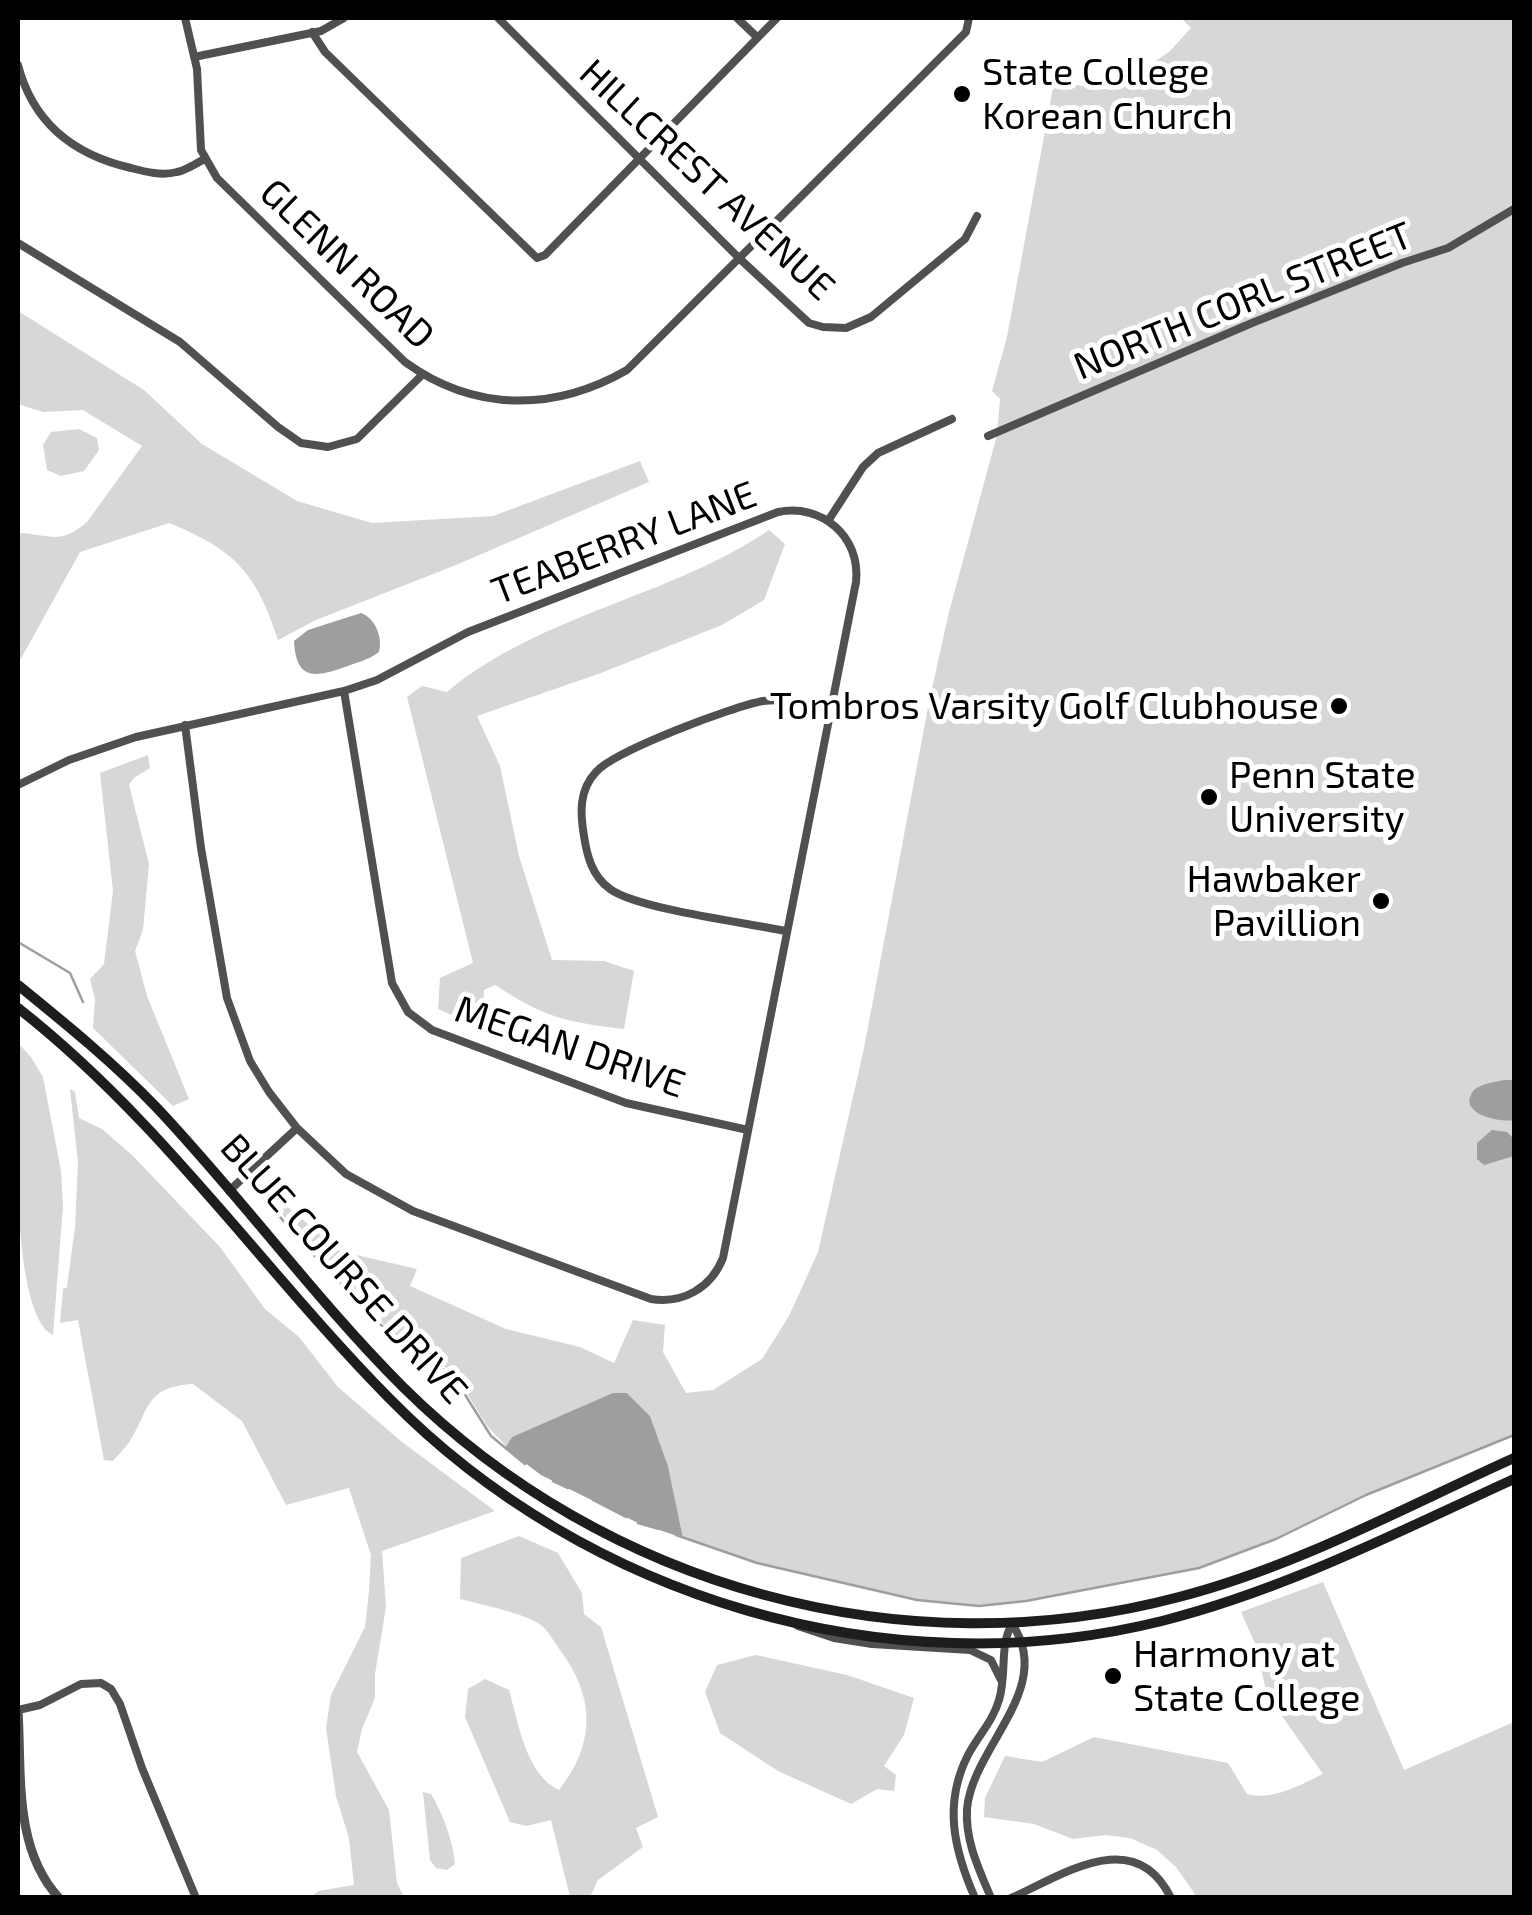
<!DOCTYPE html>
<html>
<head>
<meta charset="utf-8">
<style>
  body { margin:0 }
  #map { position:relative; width:1532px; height:1915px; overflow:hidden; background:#fff; font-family:"Exo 2",sans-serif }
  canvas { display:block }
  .frame { position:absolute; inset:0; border:20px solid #000; pointer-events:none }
</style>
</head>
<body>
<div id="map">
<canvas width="1532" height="1915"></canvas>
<div class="frame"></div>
</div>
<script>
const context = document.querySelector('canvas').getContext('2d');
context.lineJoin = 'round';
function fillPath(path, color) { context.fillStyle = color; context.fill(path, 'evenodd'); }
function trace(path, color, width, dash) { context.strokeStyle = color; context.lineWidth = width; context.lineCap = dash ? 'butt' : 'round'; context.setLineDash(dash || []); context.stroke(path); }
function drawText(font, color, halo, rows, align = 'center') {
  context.font = font + ' "Exo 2",sans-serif'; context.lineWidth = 10; context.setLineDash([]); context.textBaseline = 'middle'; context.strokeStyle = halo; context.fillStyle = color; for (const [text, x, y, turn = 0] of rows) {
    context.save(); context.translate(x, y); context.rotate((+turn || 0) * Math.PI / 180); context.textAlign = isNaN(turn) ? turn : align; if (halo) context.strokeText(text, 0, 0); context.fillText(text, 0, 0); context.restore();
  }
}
const green = new Path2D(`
  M 1181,18 L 1514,18 L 1514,1435 L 1366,1495 L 1276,1539 L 1199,1568 L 1026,1601 L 979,1606 L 917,1600 L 757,1563 L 683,1538 L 668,1466 L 650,1416 L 627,1393 L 613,1394 L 512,1437 L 506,1446 L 487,1426 L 458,1379 L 434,1357 L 388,1329 L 259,1189 L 264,1186 L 339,1251 L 417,1269 L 410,1286 L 506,1329 L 580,1347 L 614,1363 L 633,1320 L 665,1325 L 663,1352 L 686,1393 L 713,1390 L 762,1359 L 789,1316 L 818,1252 L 864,1048 L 929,702 L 949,612 L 997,435 L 1000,399 L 992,391 L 1007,337 L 1054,82 L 1112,90 L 1169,52 L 1191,28 Z
  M 18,311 L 144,390 L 202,444 L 297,501 L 372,523 L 493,516 L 640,461 L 649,482 L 456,565 L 316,620 L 278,640 C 256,572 235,550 169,523 L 80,552 L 18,664 L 18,533 C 49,534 60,546 87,522 L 142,446 L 83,410 L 43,412 L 18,404 Z
  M 79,429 L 97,438 L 99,450 L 84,471 L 61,476 L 47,470 L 43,445 L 51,432 Z
  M 769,530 L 785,544 L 764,600 L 722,625 L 601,673 L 477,716 L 500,766 L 519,856 L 552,960 L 604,961 L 634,971 L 624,1029 C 566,1022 545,1018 495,985 L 484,990 L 483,1023 L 463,1020 L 438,1009 L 440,978 L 473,963 L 407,697 L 422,686 L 447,692 C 540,614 671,597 769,530 Z
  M 148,755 L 150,768 L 134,778 L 129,785 L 149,864 L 143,930 L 135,951 L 147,996 L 189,1099 L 173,1106 L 93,1028 L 95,999 L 90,979 L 104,964 L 113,891 L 100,773 Z
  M 18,1043 L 31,1057 L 43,1077 L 61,1171 L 63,1206 L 53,1335 C 8,1315 17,1092 18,1043 Z
  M 70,1089 L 75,1092 L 79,1118 L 102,1129 L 132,1155 L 220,1247 L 265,1309 L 299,1337 L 338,1387 L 402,1442 L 495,1511 L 382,1551 L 386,1607 L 375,1674 L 375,1698 L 362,1729 L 357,1752 L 389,1810 L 397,1883 L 404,1897 L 312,1897 L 318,1891 L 354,1885 L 349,1838 L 336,1796 L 326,1728 L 331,1695 L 365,1627 L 369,1591 L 371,1555 L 349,1488 L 286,1505 L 242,1421 L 193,1384 C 145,1387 150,1409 130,1441 C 125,1448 118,1455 113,1461 L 104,1460 L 78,1320 L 60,1323 L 63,1289 L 67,1287 L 75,1227 L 78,1163 Z
  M 519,1536 L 558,1553 L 582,1593 L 584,1614 L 601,1627 L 658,1817 L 636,1828 L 643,1847 L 598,1880 L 590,1897 L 570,1897 L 551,1820 L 526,1826 L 510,1822 L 465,1717 L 468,1689 L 485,1679 L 509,1690 C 518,1722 526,1775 559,1790 C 596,1743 595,1697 560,1650 C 554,1642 548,1630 541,1625 C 527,1614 479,1604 460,1599 L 461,1558 Z
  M 1323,1582 L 1404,1770 L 1514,1722 L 1514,1897 L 1197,1897 L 1176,1867 L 1157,1850 L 1130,1838 L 1105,1835 L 1073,1839 L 1034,1824 L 984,1817 L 985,1798 L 1005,1756 L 1042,1762 L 1094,1737 L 1228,1763 L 1247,1794 C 1273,1801 1300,1785 1323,1774 L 1267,1695 L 1256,1646 L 1241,1612 Z
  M 756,1655 L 847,1675 L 914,1698 L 904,1735 L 884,1766 L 896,1775 L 894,1791 L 877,1789 L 851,1804 L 778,1771 L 720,1733 L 705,1692 L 717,1665 Z
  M 423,1792 L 431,1794 C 443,1814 453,1841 455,1864 L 447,1870 L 436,1868 L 430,1860 Z`);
const water = new Path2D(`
  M 361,613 C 375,618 383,637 379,652 C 369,660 355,663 342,668 C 313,678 296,679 294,641 L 308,630 Z
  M 1504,1080 L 1514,1080 L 1514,1120 C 1499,1123 1455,1113 1474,1090 C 1480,1084 1495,1082 1504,1080 Z
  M 1492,1130 L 1507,1132 L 1514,1139 L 1514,1156 L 1484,1165 L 1477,1159 L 1477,1143 Z
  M 613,1393 L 627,1393 L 650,1416 L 668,1466 L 683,1538 L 636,1522 L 541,1475 L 505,1448 L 512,1437 Z`);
const stream = new Path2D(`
  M 18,942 L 70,973 L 83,1002
  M 255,1188 L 306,1247 L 381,1325 L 433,1360 L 457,1382 L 491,1436 L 525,1464
  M 553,1481 L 568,1488
  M 593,1500 L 626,1517
  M 638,1523 L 659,1529
  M 676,1535 L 757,1563 L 917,1600 L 979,1606 L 1026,1601 L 1199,1568 L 1276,1539 L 1366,1495 L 1514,1435`);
const minor = new Path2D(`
  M 185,18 L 197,69 L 201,150 L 217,178 L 405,362 C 474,412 554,412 627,370 L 966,32 L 969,18
  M 498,18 L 740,259 L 809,323 L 823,327 L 846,328 L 871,317 L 965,239 L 977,216
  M 737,18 L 757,37
  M 312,32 L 325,52 L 537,258 L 545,255 L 777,18
  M 194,57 L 321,31 L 344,18
  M 18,65 C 33,123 74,155 131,168 C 146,172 162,176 177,172 C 187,170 196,163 205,159
  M 18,243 L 180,342 L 278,427 L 301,443 L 328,447 L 357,439 L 422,375
  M 988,436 L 1252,323 L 1402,263 L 1448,248 L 1514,209
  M 828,521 L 863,467 L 878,453 L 952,419
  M 344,691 L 392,983 L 408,1012 L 432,1030 L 626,1103 L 748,1130
  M 18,785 L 69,760 L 136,737 L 344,691 L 377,680 L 468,632 L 778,512 C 822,503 861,537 856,582 L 723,1258 C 711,1288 683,1304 651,1299 L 413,1211 L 346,1174 L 297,1128 L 269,1092 L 250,1061 L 227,998 L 201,848 L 185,725
  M 786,931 C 748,923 637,909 610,889 C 592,876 587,856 584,836 C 580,813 579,790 596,772 C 614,751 734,706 763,701 C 785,698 809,704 831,708
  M 229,1191 L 297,1128
  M 798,1626 L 834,1638 L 872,1644 L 970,1650 L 991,1660 L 1001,1680
  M 18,1710 L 40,1705 L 81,1684 L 101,1683 L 111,1689 L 120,1704 L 142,1768 L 196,1898
  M 975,1898 C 954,1850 943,1804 968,1755 C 978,1736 993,1721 999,1700 C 1007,1675 999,1646 1012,1624
  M 991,1898 C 979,1869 965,1841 967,1809 C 972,1747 1056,1688 1012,1624
  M 1011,1898 C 1063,1875 1135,1824 1171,1898`);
const tertiary = new Path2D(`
  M 18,1710 C 22,1773 13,1848 59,1898`);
const secondary = new Path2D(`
  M 18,985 C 66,1024 114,1063 157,1108 C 242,1198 316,1300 403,1387 C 606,1588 903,1670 1179,1597 C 1296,1567 1405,1507 1514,1458
  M 18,1008 C 161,1120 263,1270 389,1398 C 586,1599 888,1689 1162,1621 C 1285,1590 1400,1531 1514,1479`);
const markers = [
  [962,94,10,"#000"],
  [1339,706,10,"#000"],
  [1209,797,10,"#000"],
  [1381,901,10,"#000"],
  [1113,1676,10,"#000"]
];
const poiNames = [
  ["State College",982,72],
  ["Korean Church",982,116],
  ["Tombros Varsity Golf Clubhouse",1319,706,"right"],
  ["Penn State",1229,775],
  ["University",1229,819],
  ["Hawbaker",1361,879,"right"],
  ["Pavillion",1361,923,"right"],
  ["Harmony at",1133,1654],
  ["State College",1133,1698]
];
const streetNames = [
  ["HILLCREST AVENUE",707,180,43],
  ["GLENN ROAD",347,264,44],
  ["NORTH CORL STREET",1243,301,-22],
  ["TEABERRY LANE",624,543,-21],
  ["MEGAN DRIVE",570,1047,19],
  ["BLUE COURSE DRIVE",344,1269,48]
];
fillPath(green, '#d7d7d7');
fillPath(water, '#9e9e9e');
trace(stream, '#9e9e9e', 2.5);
trace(minor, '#505050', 8);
trace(tertiary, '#505050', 9);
trace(secondary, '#1d1d1d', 10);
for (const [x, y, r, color] of markers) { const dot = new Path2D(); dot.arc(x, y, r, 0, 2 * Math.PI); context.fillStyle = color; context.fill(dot); trace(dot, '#fff', 4); }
drawText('38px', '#000', '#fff', poiNames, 'left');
drawText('38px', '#000', '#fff', streetNames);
</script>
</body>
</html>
